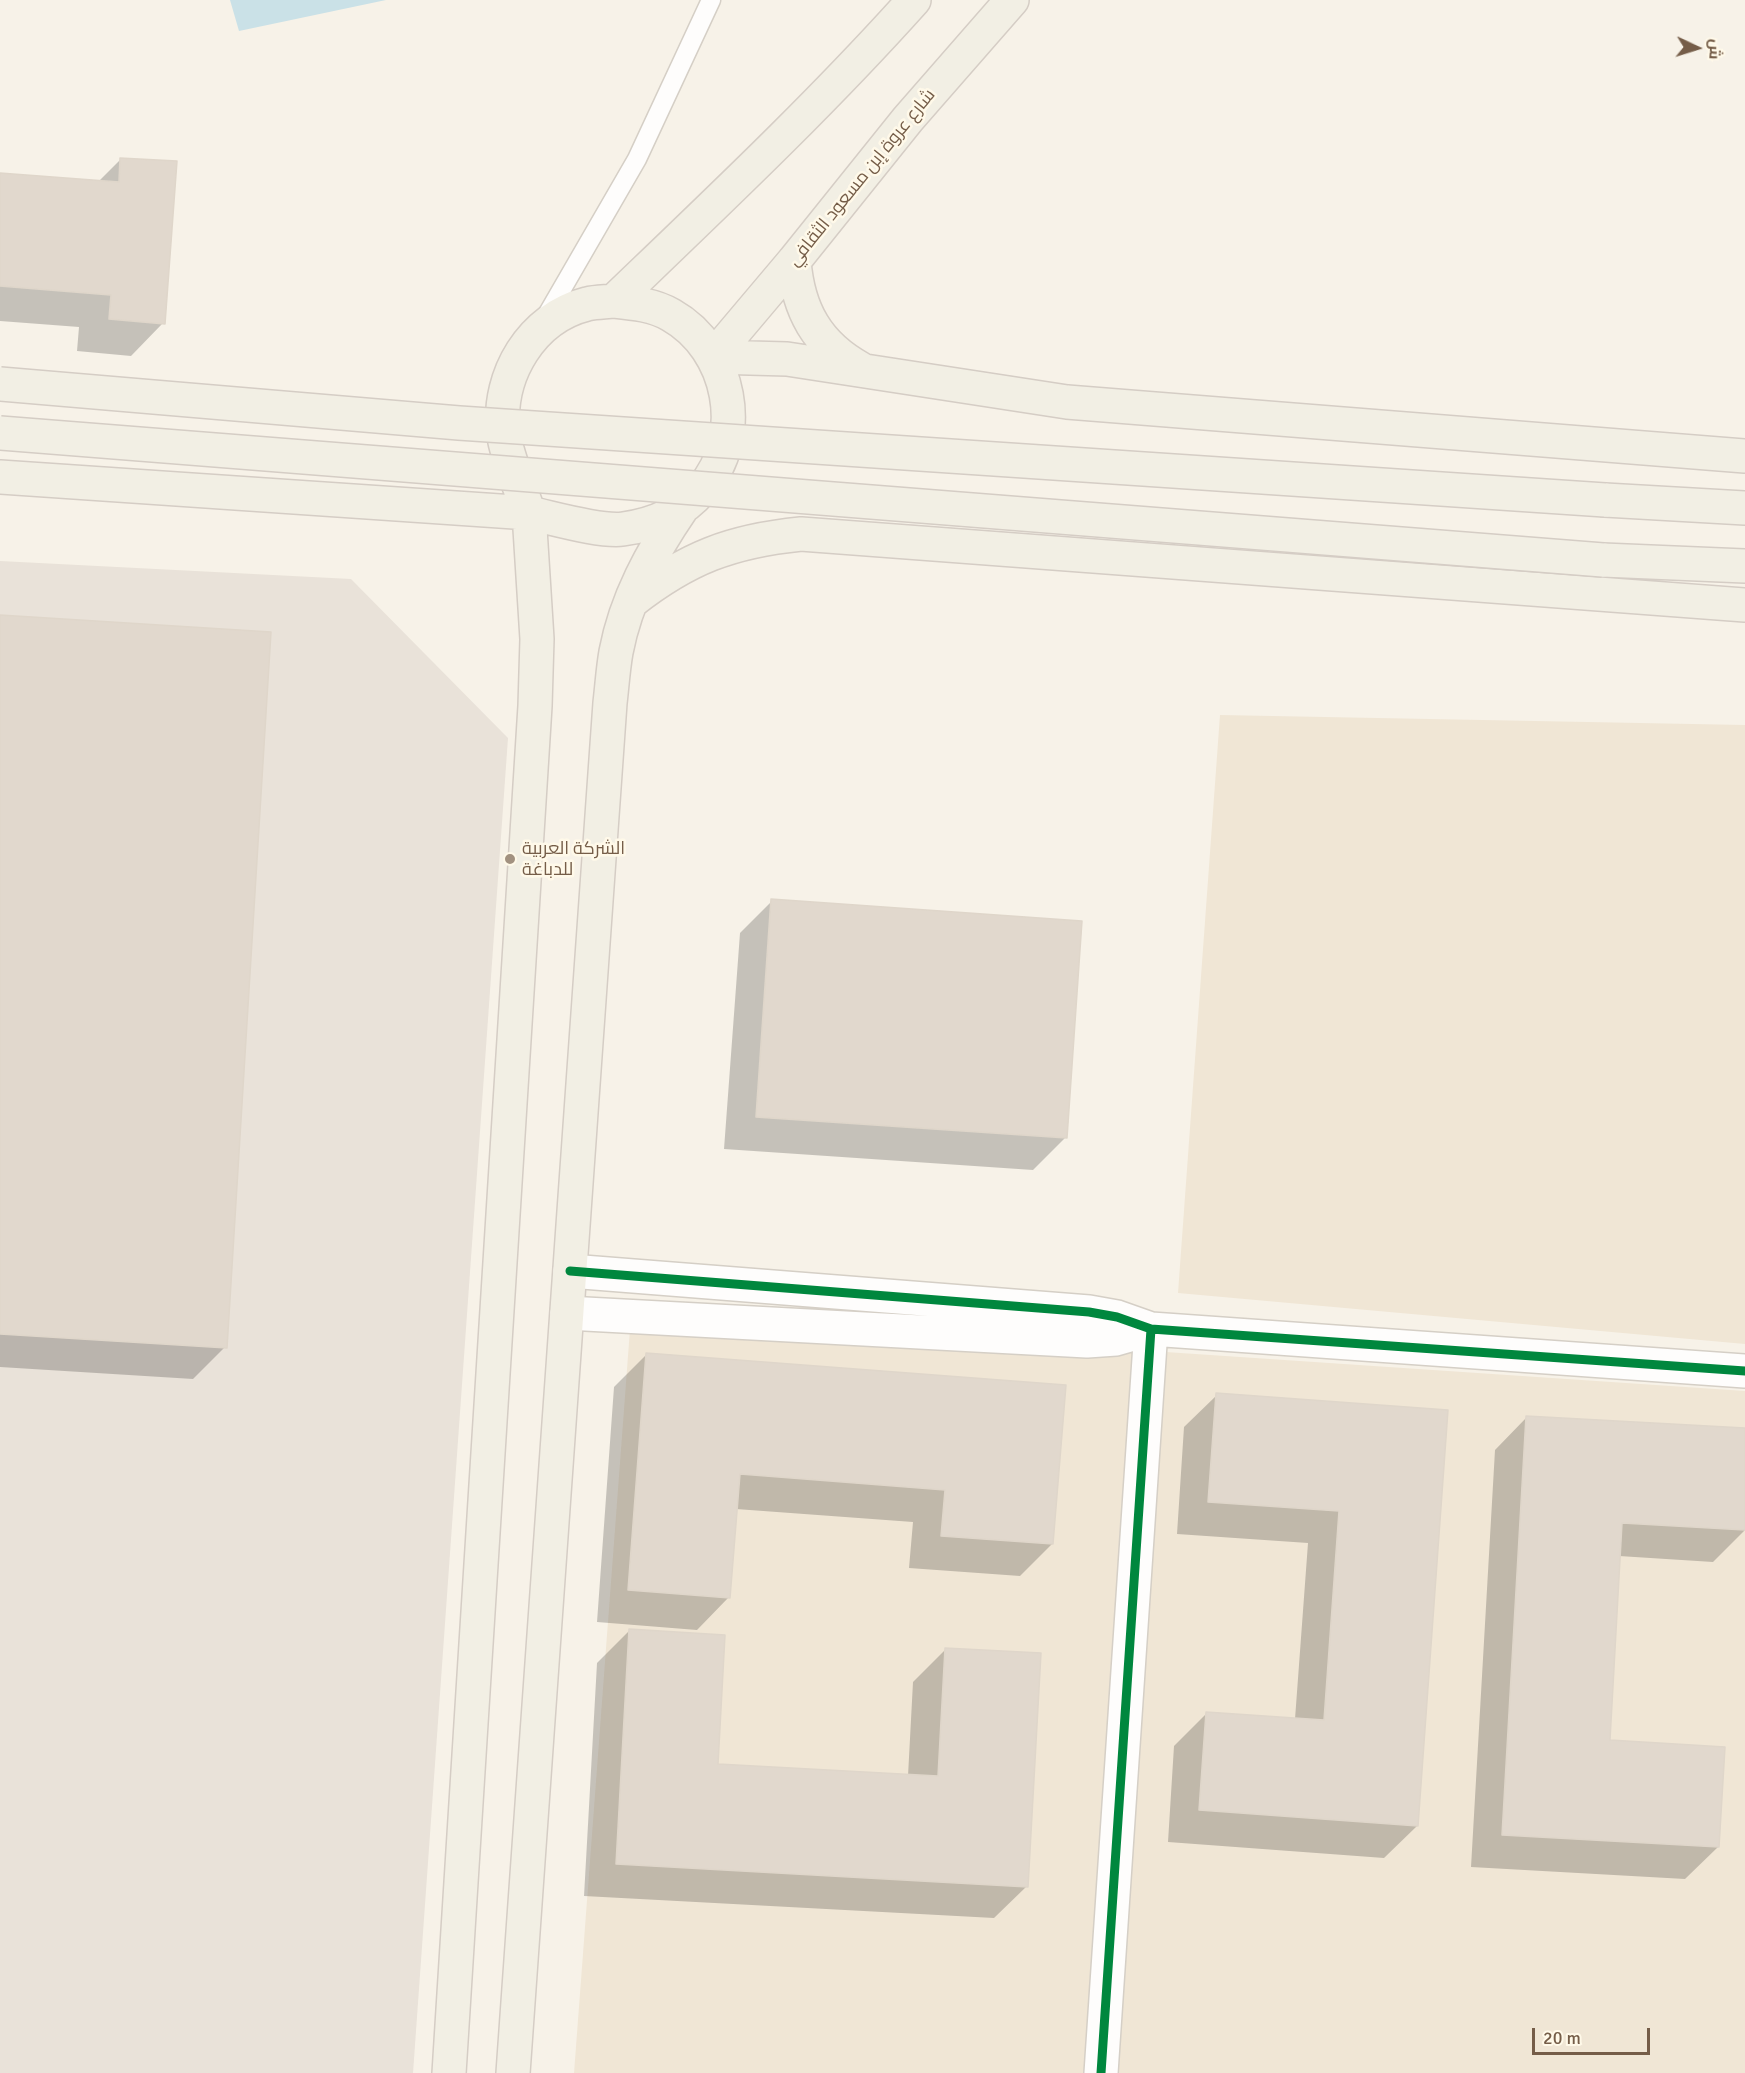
<!DOCTYPE html>
<html>
<head>
<meta charset="utf-8">
<style>
  body { margin:0 }
  #map { position:relative; width:1745px; height:2073px; overflow:hidden; background:#f7f2e8; font-family:Signika,Cairo,sans-serif }
  canvas { display:block }
  .north { position:absolute; left:1667px; top:18px; width:60px; height:60px; -webkit-text-stroke:4px #fff9e9; paint-order:stroke; rotate:94deg; font-size:16px; font-weight:700; line-height:24px; text-align:center; color:#755d48 }
  .north::after { content:''; display:block; margin:auto; width:21px; height:27px; background:#755d48; clip-path:polygon(50% 0,100% 100%,50% 72%,0 100%) }
  .scale { position:absolute; left:1532px; top:2028px; width:118px; height:27px; box-sizing:border-box; border:3px solid #755d48; border-top:0; padding-left:8px; font-size:18px; line-height:21px; white-space:nowrap; color:#755d48; -webkit-text-stroke:4px #fff9e9; paint-order:stroke }
</style>
</head>
<body>
<div id="map">
<canvas width="1745" height="2073"></canvas>
<div class="north">ش</div>
<div class="scale">20 m</div>
</div>
<script>
const context = document.querySelector('canvas').getContext('2d');
context.lineJoin = 'round';
function fillPath(path, color) { context.fillStyle = color; context.fill(path, 'evenodd'); }
function trace(path, color, width, dash) { context.strokeStyle = color; context.lineWidth = width; context.lineCap = dash ? 'butt' : 'round'; context.setLineDash(dash || []); context.stroke(path); }
function drawText(font, color, halo, rows, align = 'center') {
  context.font = font + ' Signika,Cairo,sans-serif'; context.lineWidth = 5; context.setLineDash([]); context.textBaseline = 'middle'; context.strokeStyle = halo; context.fillStyle = color; for (const [text, x, y, turn = 0] of rows) {
    context.save(); context.translate(x, y); context.rotate((+turn || 0) * Math.PI / 180); context.textAlign = isNaN(turn) ? turn : align; if (halo) context.strokeText(text, 0, 0); context.fillText(text, 0, 0); context.restore();
  }
}
const residential = new Path2D(`
  M 1220,715 L 1745,725 L 1745,1344 L 1178,1293 Z
  M 631,1316 L 1745,1391 L 1745,2073 L 574,2073 Z`);
const industrial = new Path2D(`
  M 0,561 L 351,579 L 508,738 L 413,2073 L 0,2073 Z`);
const water = new Path2D(`
  M 230,0 L 386,0 L 239,31 Z`);
const shadow = new Path2D(`
  M 121,159 L 163,323 L 131,356 L 77,351 L 79,327 L 0,321 L 0,175 L 98,182 Z
  M 0,616 L 225,1347 L 193,1379 L 0,1367 Z
  M 772,901 L 1065,1138 L 1033,1170 L 724,1149 L 740,933 Z
  M 647,1354 L 1064,1387 L 1052,1544 L 1020,1576 L 909,1568 L 913,1522 L 736,1509 L 729,1597 L 697,1630 L 597,1622 L 614,1387 Z
  M 1217,1395 L 1446,1411 L 1417,1826 L 1384,1858 L 1168,1842 L 1174,1746 L 1207,1713 L 1295,1719 L 1308,1543 L 1177,1534 L 1184,1427 Z
  M 1527,1417 L 1745,1429 L 1745,1530 L 1713,1562 L 1619,1556 L 1608,1742 L 1718,1847 L 1685,1879 L 1471,1867 L 1495,1450 Z
  M 629,1631 L 717,1765 L 908,1776 L 913,1682 L 945,1650 L 1027,1886 L 994,1918 L 584,1896 L 597,1663 Z`);
const building = new Path2D(`
  M 120,158 L 177,161 L 165,324 L 109,319 L 111,295 L 0,286 L 0,173 L 119,182 Z
  M 0,615 L 271,632 L 227,1348 L 0,1334 Z
  M 771,899 L 1082,921 L 1067,1138 L 756,1117 Z
  M 646,1353 L 1066,1385 L 1053,1544 L 941,1536 L 945,1490 L 740,1474 L 730,1598 L 628,1590 Z
  M 1216,1393 L 1448,1410 L 1418,1826 L 1199,1810 L 1206,1712 L 1324,1720 L 1339,1511 L 1208,1502 Z
  M 1526,1416 L 1745,1428 L 1745,1530 L 1622,1523 L 1610,1740 L 1725,1747 L 1719,1847 L 1502,1835 Z
  M 629,1629 L 725,1635 L 718,1764 L 938,1776 L 945,1648 L 1041,1653 L 1028,1887 L 616,1864 Z`);
const lane = new Path2D(`
  M 544,320 L 637,159 L 711,0`);
const street = new Path2D(`
  M 570,1271 L 1089,1312 L 1117,1317 L 1151,1329 L 1745,1371
  M 567,1313 L 1087,1341 L 1116,1339 L 1151,1329
  M 1101,2073 L 1151,1329`);
const primary = new Path2D(`
  M 794,261 C 798,310 817,345 861,369
  M 614,301 C 634,303 654,305 671,315 C 731,349 748,436 702,489 C 682,513 653,525 623,529 C 600,532 553,518 529,513 C 521,490 505,452 503,430 C 498,375 531,318 587,304 C 596,302 606,302 614,301 Z
  M 614,301 C 716,203 820,105 914,0
  M 713,357 L 787,359 L 1067,402 L 1745,456
  M 713,357 L 794,261 L 908,119 L 1012,0
  M 0,477 L 529,513 L 537,639 L 535,706 L 449,2073
  M 1605,500 L 1745,508
  M 1603,560 L 1745,566
  M 632,601 C 687,558 731,541 801,534 L 1745,605
  M 513,2073 L 610,703 C 612,686 613,669 616,652 C 626,599 652,552 682,508`);
const primaryBridge = new Path2D(`
  M 0,384 L 459,423 L 1605,500
  M 0,433 L 1603,560`);
const cycleway = new Path2D(`
  M 570,1271 L 1089,1312 L 1117,1317 L 1151,1329 L 1745,1371
  M 1101,2073 L 1151,1329`);
const markers = [
  [510,859,6,"#a29180"]
];
const streetNames = [
  ["شارع عروة إبن مسعود الثقافي",862,178,-51]
];
const poiNames = [
  ["الشركة العربية",522,849],
  ["للدباغة",522,870]
];
fillPath(residential, '#f0e6d5');
fillPath(industrial, '#e9e2d9');
fillPath(water, '#cae1e7');
fillPath(shadow, '#0003');
fillPath(building, '#e1d8cd');
trace(building, '#dfd6ca', 1.5);
trace(lane, '#d5cfc6', 21);
trace(street, '#d5cfc6', 36);
trace(primary, '#d5cdc5', 36);
trace(lane, '#fefdfc', 18);
trace(street, '#fefdfc', 33);
trace(primary, '#f2efe4', 33);
trace(primaryBridge, '#d5cdc5', 36, []);
trace(primaryBridge, '#f2efe4', 33);
trace(cycleway, '#00873e', 9);
for (const [x, y, r, color] of markers) { const dot = new Path2D(); dot.arc(x, y, r, 0, 2 * Math.PI); context.fillStyle = color; context.fill(dot); trace(dot, '#fff9e9', 2); }
drawText('18px', '#755d48', '#fff9e9', streetNames);
drawText('18px', '#755d48', '#fff9e9', poiNames, 'left');
</script>
</body>
</html>
